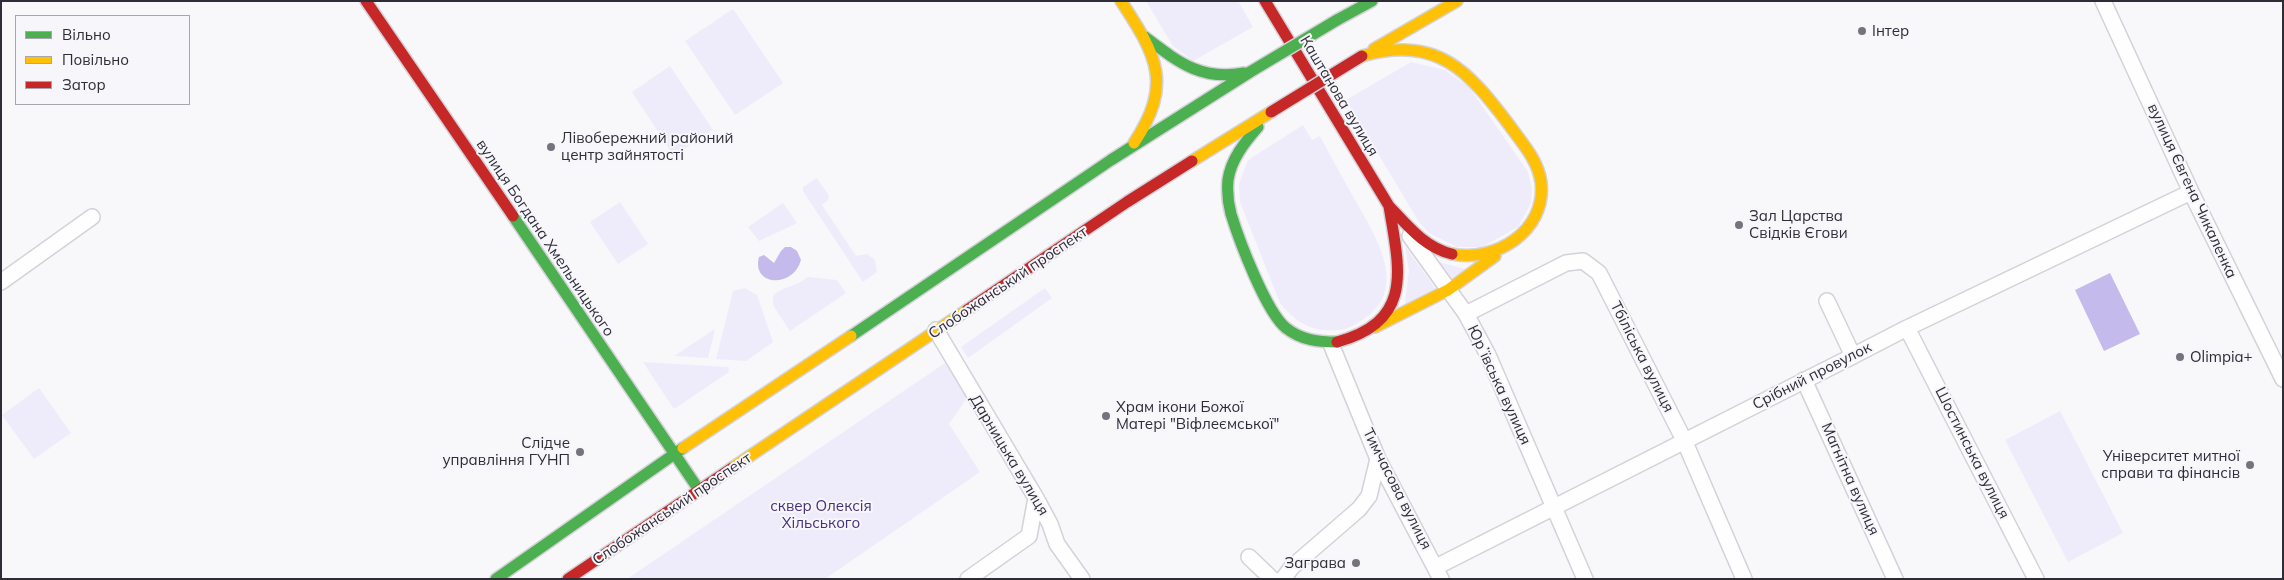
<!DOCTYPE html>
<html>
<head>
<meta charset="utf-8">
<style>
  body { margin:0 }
  #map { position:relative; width:2284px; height:580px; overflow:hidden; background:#f8f7fa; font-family:Mulish,sans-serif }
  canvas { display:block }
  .frame { position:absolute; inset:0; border:2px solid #2e2c37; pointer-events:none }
  .legend { position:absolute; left:15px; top:15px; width:175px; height:90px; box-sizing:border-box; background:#f7f6fb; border:1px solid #a7a5ad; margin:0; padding:6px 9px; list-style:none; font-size:15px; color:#2e2c37 }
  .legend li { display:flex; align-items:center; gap:10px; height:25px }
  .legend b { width:25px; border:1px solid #a7a5ad }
</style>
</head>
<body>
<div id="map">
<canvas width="2284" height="580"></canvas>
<div class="frame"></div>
<ul class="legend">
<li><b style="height:6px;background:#4caf50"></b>Вільно</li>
<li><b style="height:6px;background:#ffc107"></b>Повільно</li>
<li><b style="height:6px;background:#c62828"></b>Затор</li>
</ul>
</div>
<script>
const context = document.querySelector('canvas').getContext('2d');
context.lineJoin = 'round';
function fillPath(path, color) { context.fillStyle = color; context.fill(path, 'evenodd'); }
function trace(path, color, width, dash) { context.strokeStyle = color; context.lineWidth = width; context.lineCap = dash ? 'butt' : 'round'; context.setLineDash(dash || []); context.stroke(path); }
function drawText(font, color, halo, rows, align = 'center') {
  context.font = font + ' Mulish,sans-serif'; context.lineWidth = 4; context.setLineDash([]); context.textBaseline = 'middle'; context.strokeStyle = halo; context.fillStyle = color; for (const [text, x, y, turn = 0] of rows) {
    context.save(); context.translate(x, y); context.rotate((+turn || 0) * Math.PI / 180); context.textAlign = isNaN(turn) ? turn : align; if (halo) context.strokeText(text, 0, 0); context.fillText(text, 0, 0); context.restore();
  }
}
const green = new Path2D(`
  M 1146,1 L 1238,1 L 1253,27 L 1193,61 L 1173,46 Z
  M 733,9 L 783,83 L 735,115 L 685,41 Z
  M 1411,62 L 1445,70 L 1469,87 L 1528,172 L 1532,189 L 1531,203 L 1518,227 L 1482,247 L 1457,247 L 1429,233 L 1419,222 L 1346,100 Z
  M 670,66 L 713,130 L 674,156 L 632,92 Z
  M 1303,125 L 1312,140 L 1320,136 C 1331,157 1343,179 1355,200 C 1374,234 1410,287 1365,318 C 1356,324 1350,329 1338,330 C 1313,333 1295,322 1280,303 L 1240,202 L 1239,184 L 1248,160 Z
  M 817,178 L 829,196 L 828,200 L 822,205 L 856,256 L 867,254 L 875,260 L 877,272 L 863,282 L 803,191 L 803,187 Z
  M 620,202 L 648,244 L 618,264 L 590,222 Z
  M 783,203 L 797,223 L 759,241 L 748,227 Z
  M 1405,246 L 1435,288 L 1405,304 L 1409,270 Z
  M 1435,261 L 1465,269 L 1448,280 Z
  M 808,277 L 837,280 L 846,293 L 790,331 L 773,305 L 773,296 C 780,287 796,287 808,277 Z
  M 745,288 L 757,295 L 773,342 L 746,361 L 716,359 L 733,291 Z
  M 1045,288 L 1052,298 L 968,358 L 961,347 Z
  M 715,329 L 708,358 L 674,356 Z
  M 643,362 L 728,367 L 729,372 L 674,409 Z
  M 945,363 L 967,398 L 949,424 L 980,472 L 825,579 L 627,579 Z
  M 39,388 L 71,433 L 34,459 L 2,415 Z
  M 2060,411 L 2123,533 L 2068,562 L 2005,440 Z`);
const water = new Path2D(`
  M 785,247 L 791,247 L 797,251 L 801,260 C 793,289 751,286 759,257 L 764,255 L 774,263 L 781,251 Z
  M 2110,273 L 2140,334 L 2104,351 L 2075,290 Z`);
const street = new Path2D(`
  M 2103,1 L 2191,192 L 2283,379
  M 1410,236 L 1466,314 L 1488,355 L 1585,579
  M 1,282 L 92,217
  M 1827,301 L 1853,356
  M 1466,314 L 1566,263 L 1583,261 L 1599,273 L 1684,440 L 1744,579
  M 1907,328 L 2036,579
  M 936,330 L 1036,498 L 1050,524 L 1057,544 L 1082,579
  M 1331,344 L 1378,459 L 1441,579
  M 1804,380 L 1895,579
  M 1249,557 L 1272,579
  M 1436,567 L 1845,360 L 1907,328 L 2191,192
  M 968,579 L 1029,536 L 1036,498
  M 1283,579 L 1292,567 L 1359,509 L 1369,496 L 1378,459`);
const fast = new Path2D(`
  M 1337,20 L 1372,1
  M 1145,37 C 1178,62 1201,81 1244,73
  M 1258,127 C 1245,142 1231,159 1228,180 C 1227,191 1228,203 1231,214 C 1239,240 1266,312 1286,328 C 1301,340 1318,342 1337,342
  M 513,216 L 699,490
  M 851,336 L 1111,160 L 1250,72
  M 496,579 L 683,448`);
const slow = new Path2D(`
  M 1121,1 C 1157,56 1173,84 1134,143
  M 1374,49 L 1457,1
  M 1362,56 C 1437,35 1468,70 1510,126 C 1522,143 1538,160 1541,182 C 1547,231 1495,263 1452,254
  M 1192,161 L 1271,112
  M 1375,327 L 1448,290 L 1495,256
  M 683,448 L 851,336
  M 732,468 L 967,310`);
const jam = new Path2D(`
  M 366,1 L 513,216
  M 1265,1 L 1389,206
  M 1389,206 C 1407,225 1425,248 1452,254
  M 967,310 L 1127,202 L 1192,161
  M 1337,342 C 1415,321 1399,268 1389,206
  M 568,579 L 732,468`);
const fastBridge = new Path2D(`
  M 1250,72 L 1337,20`);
const jamBridge = new Path2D(`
  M 1271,112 L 1362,56`);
const markers = [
  [1862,31,5,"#75737b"],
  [551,147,5,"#75737b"],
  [1739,225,5,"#75737b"],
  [2180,357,5,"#75737b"],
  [1106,416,5,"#75737b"],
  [580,452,5,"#75737b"],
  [2250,465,5,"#75737b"],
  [1356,563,5,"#75737b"]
];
const poiNames = [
  ["Інтер",1872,31],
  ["Лівобережний районий",561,138],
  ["центр зайнятості",561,155],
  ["Зал Царства",1749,216],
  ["Свідків Єгови",1749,233],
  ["Olimpia+",2190,357],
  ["Храм ікони Божої",1116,407],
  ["Матері \"Віфлеємської\"",1116,424],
  ["Слідче",570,443,"right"],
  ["управління ГУНП",570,460,"right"],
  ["Університет митної",2240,456,"right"],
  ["справи та фінансів",2240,473,"right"],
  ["Заграва",1346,563,"right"]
];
const streetNames = [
  ["Каштанова вулиця",1339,96,59],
  ["вулиця Євгена Чикаленка",2192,191,65],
  ["вулиця Богдана Хмельницького",545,238,56],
  ["Слобожанський проспект",1008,283,-34],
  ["Тбіліська вулиця",1642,357,63],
  ["Срібний провулок",1812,376,-27],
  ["Юрʼївська вулиця",1499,385,65],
  ["Шостинська вулиця",1972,453,63],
  ["Дарницька вулиця",1009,455,59],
  ["Магнітна вулиця",1850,479,66],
  ["Тимчасова вулиця",1397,489,63],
  ["Слобожанський проспект",672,509,-34]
];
const parkNames = [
  ["сквер Олексія",821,506],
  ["Хільського",821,523]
];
fillPath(green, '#eeecfb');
fillPath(water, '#c4baeb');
trace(street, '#d3d2d9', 18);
trace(fast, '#d3d2d9', 14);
trace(slow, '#d3d2d9', 14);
trace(jam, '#d3d2d9', 14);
trace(street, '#fefefe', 15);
trace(fast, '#4caf50', 11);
trace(slow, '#ffc107', 11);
trace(jam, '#c62828', 11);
trace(fastBridge, '#d3d2d9', 14, []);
trace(jamBridge, '#d3d2d9', 14, []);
trace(fastBridge, '#4caf50', 11);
trace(jamBridge, '#c62828', 11);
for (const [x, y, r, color] of markers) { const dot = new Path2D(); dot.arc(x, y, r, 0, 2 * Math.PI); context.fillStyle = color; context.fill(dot); trace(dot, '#f7f6fb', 2); }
drawText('15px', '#2e2c37', '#f7f6fb', poiNames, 'left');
drawText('15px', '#2e2c37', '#f7f6fb', streetNames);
drawText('15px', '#462f7e', '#f7f6fb', parkNames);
</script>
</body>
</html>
